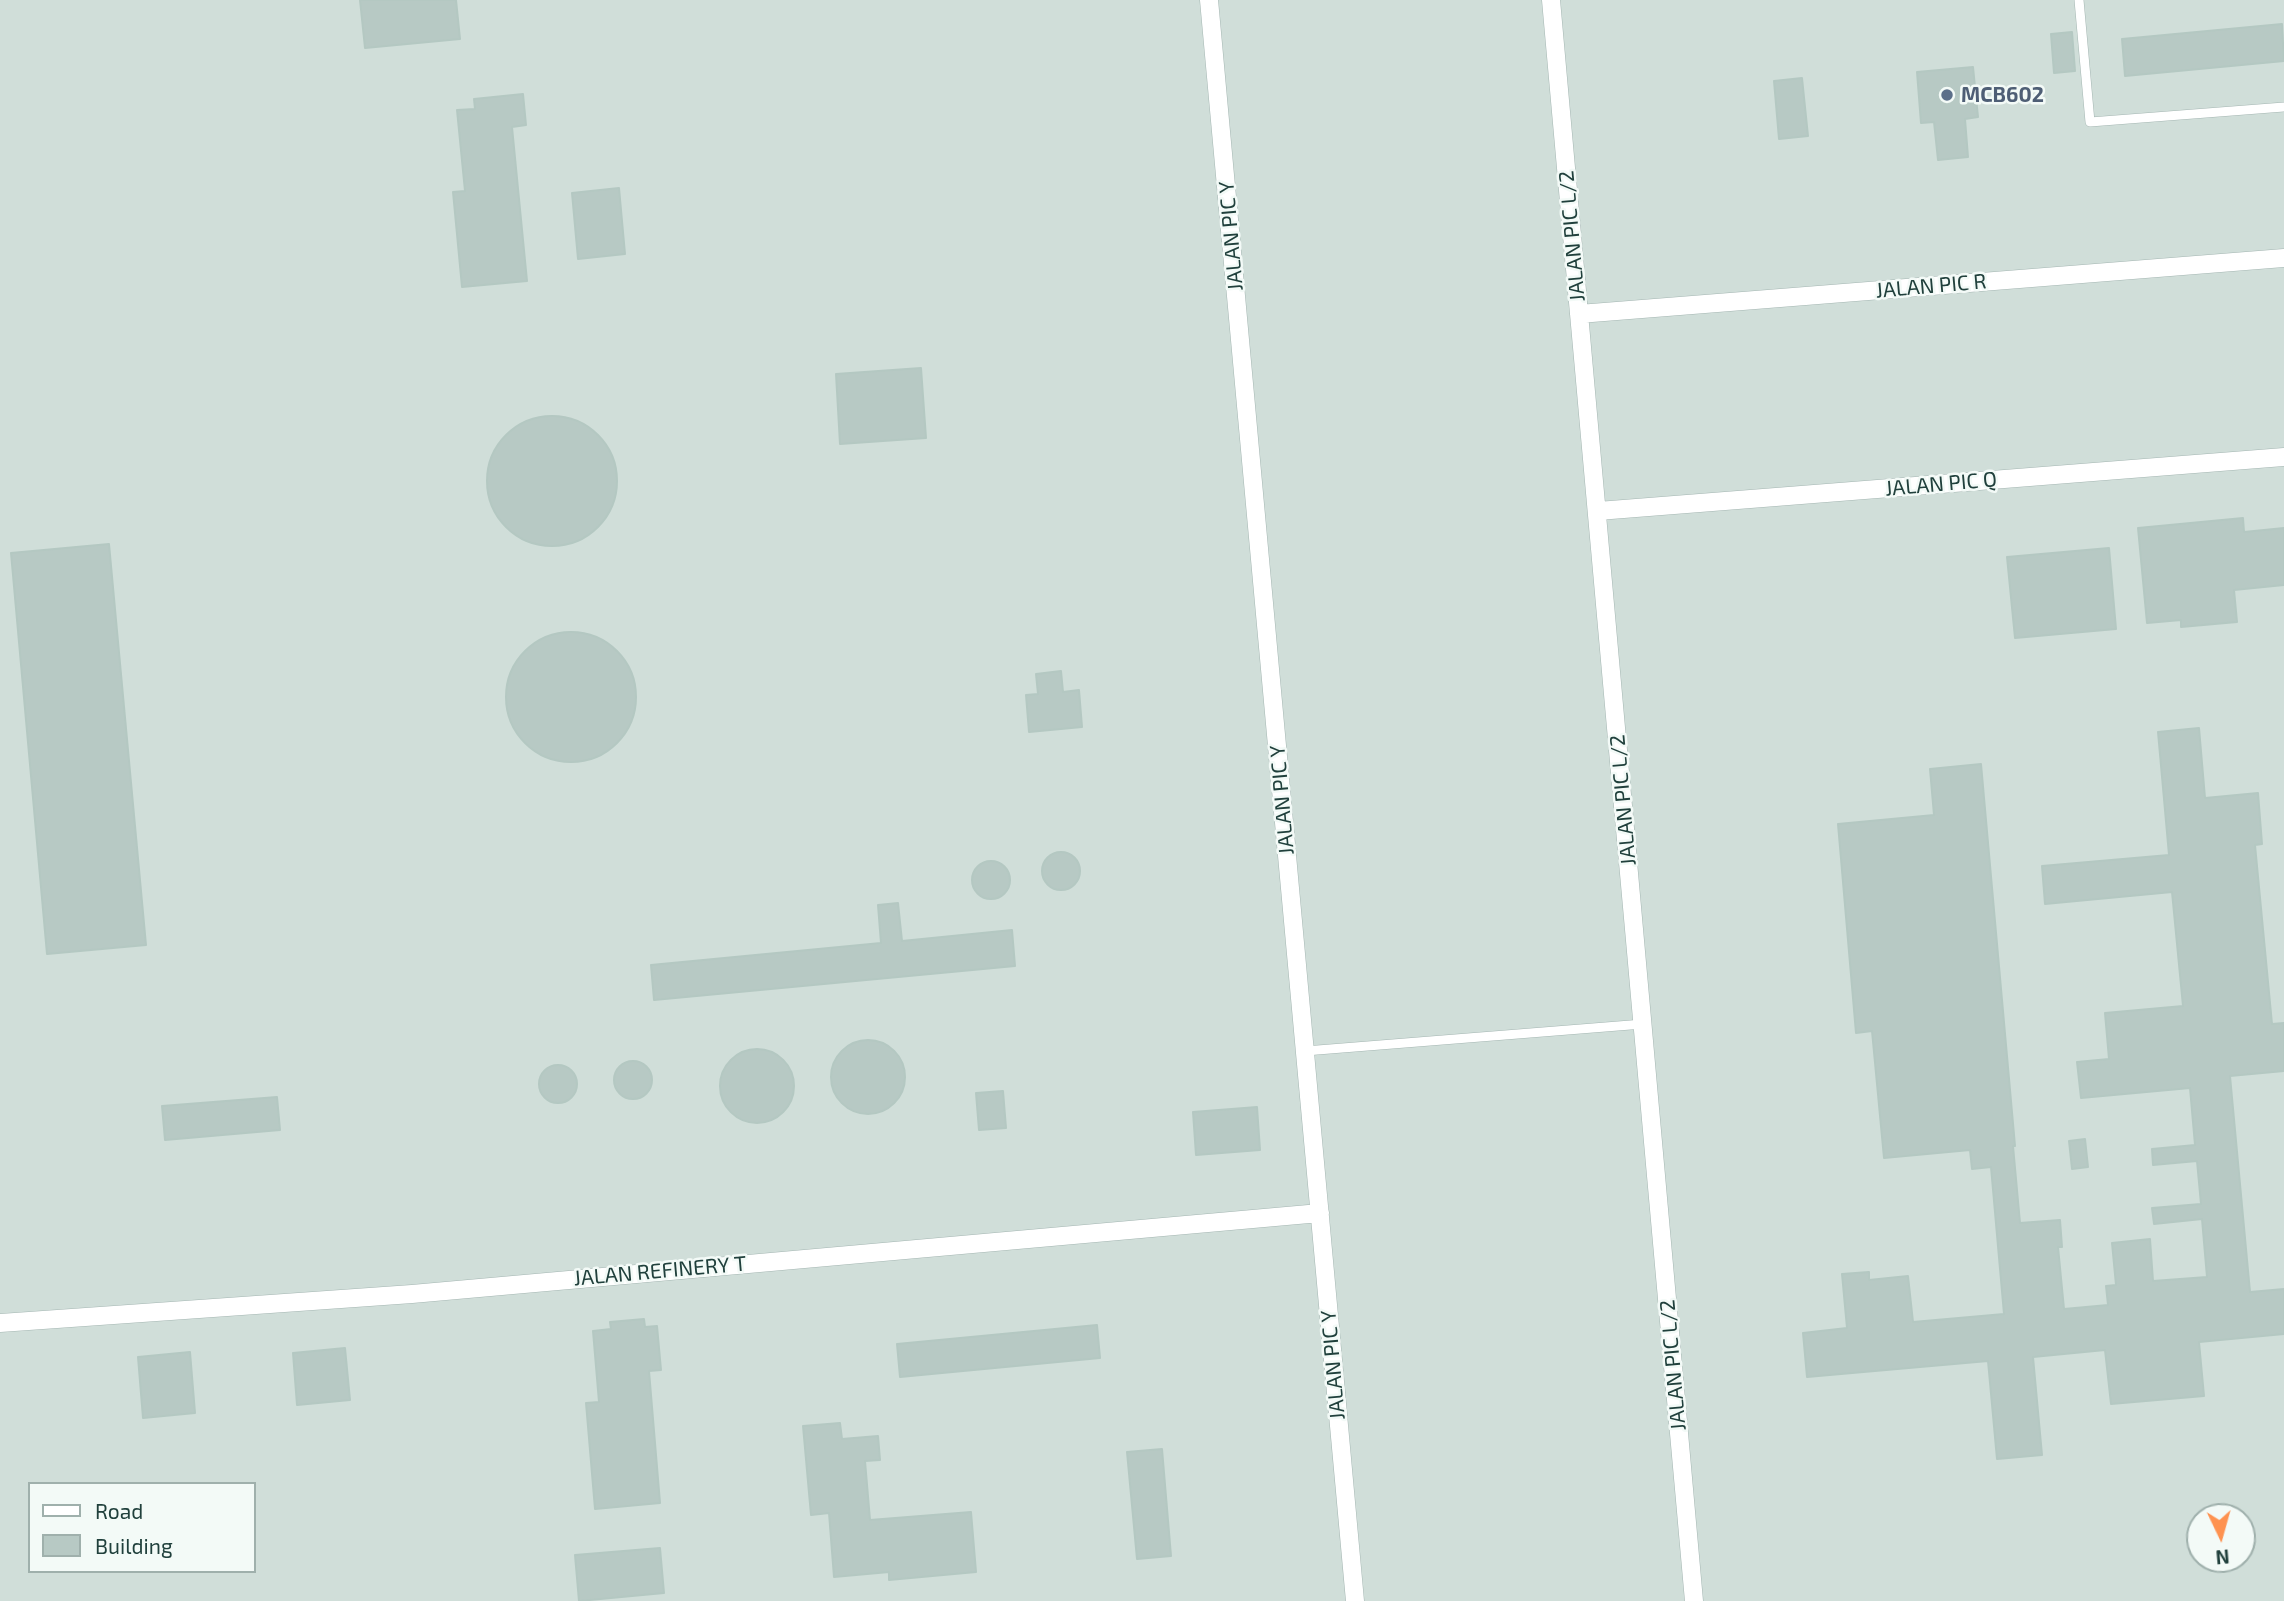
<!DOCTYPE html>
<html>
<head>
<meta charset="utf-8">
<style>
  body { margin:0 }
  #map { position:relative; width:2284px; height:1601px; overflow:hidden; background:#e2eeea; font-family:"Exo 2",sans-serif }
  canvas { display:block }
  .legend { position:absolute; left:28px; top:1482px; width:228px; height:91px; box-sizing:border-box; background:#f3faf7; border:2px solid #9fb0ac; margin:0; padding:9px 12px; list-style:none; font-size:21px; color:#20403c }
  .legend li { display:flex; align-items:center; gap:14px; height:35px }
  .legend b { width:35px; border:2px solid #9fb0ac }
  .north { position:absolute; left:2186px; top:1503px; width:70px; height:70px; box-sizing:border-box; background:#f3faf7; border:2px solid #9fb0ac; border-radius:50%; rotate:175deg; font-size:19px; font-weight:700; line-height:28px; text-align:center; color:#20403c }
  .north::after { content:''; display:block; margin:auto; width:24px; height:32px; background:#fe9250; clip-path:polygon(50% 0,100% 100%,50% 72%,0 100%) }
</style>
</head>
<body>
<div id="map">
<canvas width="2284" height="1601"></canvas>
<ul class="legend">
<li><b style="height:9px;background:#fff"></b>Road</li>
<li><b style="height:19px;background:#b7c9c4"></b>Building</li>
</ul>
<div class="north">N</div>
</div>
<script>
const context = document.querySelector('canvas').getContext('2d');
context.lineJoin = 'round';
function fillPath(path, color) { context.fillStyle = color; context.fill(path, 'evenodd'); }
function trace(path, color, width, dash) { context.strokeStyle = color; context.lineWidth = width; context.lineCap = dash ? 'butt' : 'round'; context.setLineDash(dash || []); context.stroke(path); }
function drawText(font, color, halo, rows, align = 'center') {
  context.font = font + ' "Exo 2",sans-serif'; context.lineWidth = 5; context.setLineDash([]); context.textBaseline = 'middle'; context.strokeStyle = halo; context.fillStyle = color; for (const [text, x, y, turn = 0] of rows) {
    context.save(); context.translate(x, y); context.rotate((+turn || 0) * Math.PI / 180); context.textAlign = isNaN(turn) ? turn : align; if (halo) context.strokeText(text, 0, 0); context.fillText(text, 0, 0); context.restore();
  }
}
const built = new Path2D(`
  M 0,0 L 2284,0 L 2284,1601 L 0,1601 ZM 30,1484 L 254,1484 L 254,1571 L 30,1571 ZM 2200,1517 L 2242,1517 L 2242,1559 L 2200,1559 Z`);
const building = new Path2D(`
  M 360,0 L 456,0 L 460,39 L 365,48 Z
  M 2282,24 L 2284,61 L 2125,76 L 2122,39 Z
  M 2072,32 L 2075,71 L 2054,73 L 2051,34 Z
  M 1973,67 L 1978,117 L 1965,119 L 1968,157 L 1938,160 L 1934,122 L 1921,123 L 1917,72 Z
  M 1802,78 L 1808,136 L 1779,139 L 1774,81 Z
  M 523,94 L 526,125 L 512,127 L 527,281 L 462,287 L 453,192 L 465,191 L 457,110 L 475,109 L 474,99 Z
  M 619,188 L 625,254 L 578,259 L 572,193 Z
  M 921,368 L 926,438 L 840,444 L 836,374 Z
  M487 481a65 65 0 1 1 130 0a65 65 0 1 1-130 0Z
  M 2243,518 L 2244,532 L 2284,528 L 2284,585 L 2234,590 L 2237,622 L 2181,627 L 2181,620 L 2147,623 L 2138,528 Z
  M 109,544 L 146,945 L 47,954 L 11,553 Z
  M 2109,548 L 2116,629 L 2015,638 L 2007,557 Z
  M506 697a65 65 0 1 1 130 0a65 65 0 1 1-130 0Z
  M 1061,671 L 1063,692 L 1079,690 L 1082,727 L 1029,732 L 1026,695 L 1038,694 L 1036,674 Z
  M 2199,728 L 2205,798 L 2258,793 L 2262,844 L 2255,845 L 2272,1024 L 2284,1023 L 2284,1071 L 2230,1076 L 2250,1292 L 2284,1289 L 2284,1334 L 2199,1342 L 2204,1396 L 2111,1404 L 2105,1350 L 2033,1357 L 2042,1455 L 1997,1459 L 1988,1361 L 1807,1377 L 1803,1333 L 1847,1328 L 1842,1274 L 1869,1272 L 1869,1280 L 1908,1276 L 1913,1322 L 2004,1314 L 1991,1167 L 1972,1169 L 1970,1150 L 1884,1158 L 1872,1031 L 1856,1033 L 1838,824 L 1934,815 L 1930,769 L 1981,764 L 2015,1146 L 2013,1146 L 2020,1223 L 2060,1220 L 2062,1247 L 2058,1247 L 2064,1309 L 2108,1305 L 2106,1286 L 2116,1285 L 2112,1243 L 2150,1239 L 2153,1281 L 2207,1277 L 2202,1219 L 2154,1224 L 2152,1208 L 2201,1204 L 2197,1161 L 2153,1165 L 2152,1149 L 2195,1145 L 2190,1088 L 2081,1098 L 2077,1062 L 2109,1059 L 2105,1013 L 2183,1006 L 2172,892 L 2045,904 L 2042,866 L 2169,855 L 2158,732 Z
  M1042 871a19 19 0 1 1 38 0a19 19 0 1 1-38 0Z
  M972 880a19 19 0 1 1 38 0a19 19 0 1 1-38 0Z
  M 898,903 L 902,941 L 1012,930 L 1015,966 L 654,1000 L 651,965 L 881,943 L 878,905 Z
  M831 1077a37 37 0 1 1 74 0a37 37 0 1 1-74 0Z
  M720 1086a37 37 0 1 1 74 0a37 37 0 1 1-74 0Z
  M614 1080a19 19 0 1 1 38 0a19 19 0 1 1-38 0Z
  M539 1084a19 19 0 1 1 38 0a19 19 0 1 1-38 0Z
  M 1003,1091 L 1006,1128 L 979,1130 L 976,1093 Z
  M 277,1097 L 280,1130 L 165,1140 L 162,1106 Z
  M 1257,1107 L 1260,1150 L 1196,1155 L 1193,1112 Z
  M 2085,1139 L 2088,1167 L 2072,1169 L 2069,1141 Z
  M 644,1319 L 645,1327 L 657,1326 L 661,1370 L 649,1371 L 660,1503 L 595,1509 L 586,1403 L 599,1402 L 593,1331 L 611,1329 L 610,1322 Z
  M 1097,1325 L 1100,1358 L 900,1377 L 897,1344 Z
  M 345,1348 L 350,1400 L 297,1405 L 293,1353 Z
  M 190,1352 L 195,1413 L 143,1418 L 138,1357 Z
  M 840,1423 L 842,1439 L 878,1436 L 880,1460 L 865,1461 L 870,1520 L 971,1512 L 976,1572 L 889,1580 L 889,1572 L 834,1577 L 829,1513 L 811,1515 L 803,1426 Z
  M 1162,1449 L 1171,1556 L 1137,1559 L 1127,1452 Z
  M 660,1548 L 664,1593 L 579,1601 L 575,1555 Z`);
const service = new Path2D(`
  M 2079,0 L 2090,122 L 2284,107
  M 1305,1051 L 1643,1024`);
const minor = new Path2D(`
  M 1209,0 L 1355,1601
  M 1551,0 L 1694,1601
  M 1579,314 L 2284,258
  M 1598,511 L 2284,457
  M 0,1323 L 412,1294 L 1320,1213`);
const markers = [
  [1947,95,7,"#5c6f8a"]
];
const serviceNames = [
  ["MCB602",1961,95]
];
const streetNames = [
  ["JALAN PIC Y",1231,236,-95],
  ["JALAN PIC L/2",1572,236,-95],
  ["JALAN PIC R",1931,286,-5],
  ["JALAN PIC Q",1941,484,-5],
  ["JALAN PIC Y",1282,800,-95],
  ["JALAN PIC L/2",1623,800,-95],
  ["JALAN REFINERY T",660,1271,-5],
  ["JALAN PIC Y",1333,1365,-95],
  ["JALAN PIC L/2",1673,1365,-95]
];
fillPath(built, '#d0ded9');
fillPath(building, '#b7c9c4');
trace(building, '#b4c8c2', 2);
trace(service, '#a4b6b2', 10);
trace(minor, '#a4b6b2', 19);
trace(service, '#fff', 9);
trace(minor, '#fff', 18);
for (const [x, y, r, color] of markers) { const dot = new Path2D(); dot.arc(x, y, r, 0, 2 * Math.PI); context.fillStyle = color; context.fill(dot); trace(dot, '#f3faf7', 2.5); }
drawText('bold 21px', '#4e5e75', '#f3faf7', serviceNames, 'left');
drawText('21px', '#20403c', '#f3faf7', streetNames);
</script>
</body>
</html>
